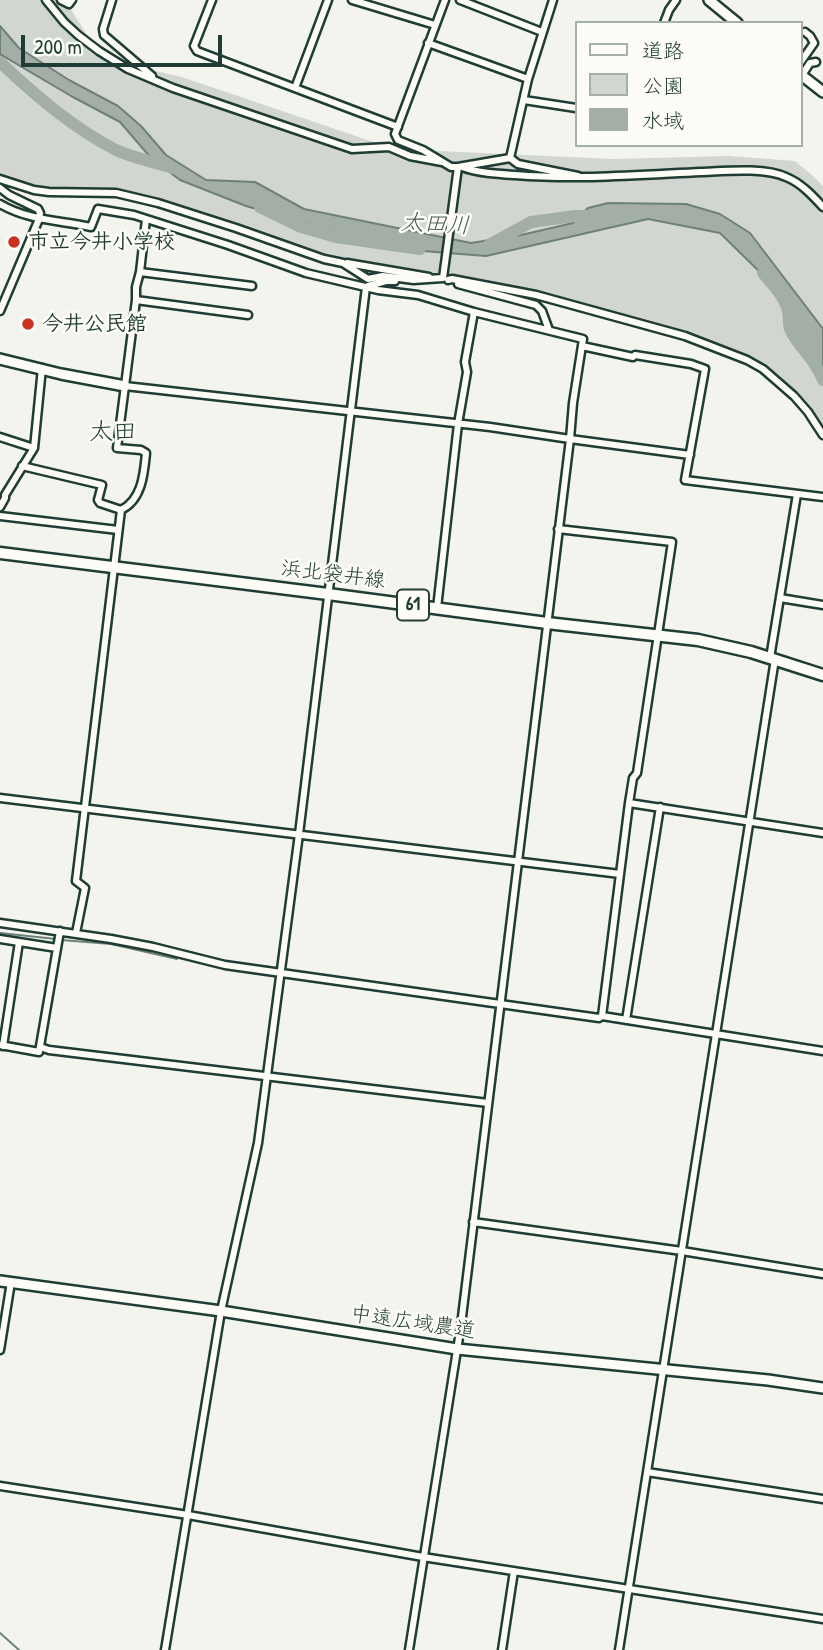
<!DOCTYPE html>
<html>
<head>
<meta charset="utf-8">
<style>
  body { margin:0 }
  #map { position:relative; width:823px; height:1650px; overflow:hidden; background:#f4f4ef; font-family:"Patrick Hand","Klee One",sans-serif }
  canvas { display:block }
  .legend { position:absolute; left:575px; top:21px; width:228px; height:126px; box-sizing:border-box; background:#fdfcf7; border:2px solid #a4b0a9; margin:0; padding:9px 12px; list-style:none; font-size:21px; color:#1f3d34 }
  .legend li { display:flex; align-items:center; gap:14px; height:35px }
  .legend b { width:35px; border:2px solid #a4b0a9 }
  .scale { position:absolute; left:21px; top:35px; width:201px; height:32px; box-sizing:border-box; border:4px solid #1f3d34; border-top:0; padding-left:9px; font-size:21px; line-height:24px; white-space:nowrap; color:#1f3d34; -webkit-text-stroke:5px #fdfcf7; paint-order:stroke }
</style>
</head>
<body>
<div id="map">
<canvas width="823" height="1650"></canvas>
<ul class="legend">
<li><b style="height:9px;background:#fdfcf7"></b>道路</li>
<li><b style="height:19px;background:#d1d6d1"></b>公園</li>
<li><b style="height:19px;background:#a3aea7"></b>水域</li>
</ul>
<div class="scale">200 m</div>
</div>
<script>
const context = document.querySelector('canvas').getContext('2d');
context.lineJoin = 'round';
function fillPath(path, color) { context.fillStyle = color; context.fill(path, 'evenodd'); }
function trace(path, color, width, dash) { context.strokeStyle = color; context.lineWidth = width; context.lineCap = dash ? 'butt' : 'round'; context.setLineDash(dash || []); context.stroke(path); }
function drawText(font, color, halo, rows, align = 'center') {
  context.font = font + ' "Patrick Hand","Klee One",sans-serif'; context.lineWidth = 5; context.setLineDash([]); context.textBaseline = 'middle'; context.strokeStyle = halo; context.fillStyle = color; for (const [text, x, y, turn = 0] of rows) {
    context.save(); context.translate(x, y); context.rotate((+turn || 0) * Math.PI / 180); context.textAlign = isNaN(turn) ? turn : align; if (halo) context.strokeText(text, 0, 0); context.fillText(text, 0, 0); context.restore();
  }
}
const green = new Path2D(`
  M 0,0 L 65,0 L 102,59 L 182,77 L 394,149 L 613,159 L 728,156 L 795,161 L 813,176 L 823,186 L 823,435 L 794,396 L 750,362 L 685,336 L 452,279 L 324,259 L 177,209 L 110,193 L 34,190 L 0,177 Z`);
const water = new Path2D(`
  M 0,26 L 19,48 L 69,80 L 118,106 L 141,126 L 166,155 L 206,180 L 255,182 L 304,209 L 471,243 L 521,235 L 573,223 L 588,208 L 608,203 L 686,204 L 720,214 L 750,233 L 823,329 L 823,380 L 813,360 L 796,340 L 788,323 L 788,312 L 779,295 L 769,281 L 720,233 L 648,219 L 486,256 L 423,251 L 332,231 L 246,206 L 180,180 L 151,158 L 120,122 L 71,96 L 0,54 Z`);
const stream = new Path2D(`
  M 0,933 L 56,939
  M 61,940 L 111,944 L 177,959
  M 0,1633 L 19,1650`);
const river = new Path2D(`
  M 0,62 C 35,95 73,128 116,150 C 133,158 155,162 173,168
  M 260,207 L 301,227 L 336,237 L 420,249
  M 489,245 L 531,222 L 575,216 L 594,216
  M 763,273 C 772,284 785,297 788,311 C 790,319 787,325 792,333 C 801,349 816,361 823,380`);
const street = new Path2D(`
  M 46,0 L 64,22 L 78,35 L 99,51 L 128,69 L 173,88 L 352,149 L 389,147 L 410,156 L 442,162
  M 61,0 L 69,4 L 72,0
  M 112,0 L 103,29 L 104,35 L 152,76
  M 212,0 L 194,46 L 197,51 L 398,127
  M 352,0 L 435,25
  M 445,0 L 395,134 L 398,140 L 423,150 L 451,167 L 458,167
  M 460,0 L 542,32
  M 664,23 L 669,10 L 676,0
  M 428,43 L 528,79
  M 800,63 L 814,43 L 810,36 L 805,32
  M 802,75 L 810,63 L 816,62
  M 295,88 L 328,0
  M 524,100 L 576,108
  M 510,158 L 528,79 L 553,0
  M 462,167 C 478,173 498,174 515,175 C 577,180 639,175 701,172 C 725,171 765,167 786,177 C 801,183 812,195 823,207
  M 0,179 L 34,190 L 49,192 L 116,193 L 158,203 L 236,228 L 324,259 L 343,263 L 368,279 L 383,276 L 414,280
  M 0,188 L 9,195 L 38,209 L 40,213 L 39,219 L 0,311
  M 0,204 C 30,221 58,220 91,227 L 98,209 L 134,215 L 228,245 L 306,273 L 378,290 L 418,295 L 474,312 L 583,339 L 573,403 L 570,439 L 461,1325 L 409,1650
  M 347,263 L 429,277
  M 140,272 L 252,286
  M 413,280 L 443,278 L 458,167 L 510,158 L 518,164 L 578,176
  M 448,280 L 452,279 L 536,295 L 685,336 L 747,360 L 763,369 L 794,396 L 808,412 L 823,435
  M 458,284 L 536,305 L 542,311 L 549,330
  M 368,286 L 386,281 L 395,281
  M 136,300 L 248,315
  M 582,346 L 633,357 L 635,355 L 691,364 L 705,369 L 685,480 L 823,497
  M 125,386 L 490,427 L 570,439 L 690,455
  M 0,437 L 34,448
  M 22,466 L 102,485 L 98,500 L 100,503 L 121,510 C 142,500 144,474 146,453 L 141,450 L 117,448 L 136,300 L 136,287 L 140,272 L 146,219
  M 0,507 L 5,498 L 5,495 L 34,448 L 42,368
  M 0,516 L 118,530
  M 558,529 L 672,542 L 637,773 L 633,778 L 629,803 L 602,1016
  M 780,598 L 823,605
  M 437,608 L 458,424 L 467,372 L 465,362 L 474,312
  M 770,658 L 797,494
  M 0,798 L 620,874
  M 629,803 L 823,833
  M 0,923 L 111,939 L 153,947 L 225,965 L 599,1018 L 602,1016 L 823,1051
  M 76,933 L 85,888 L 76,881 L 121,510
  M 0,939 L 57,948
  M 626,1020 L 660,807
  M 0,1045 L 39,1052 L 60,931
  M 3,1046 L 19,942
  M 40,1047 L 49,1050 L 488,1103
  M 473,1222 L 682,1251 L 823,1274
  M 0,1350 L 11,1282
  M 647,1472 L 823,1499
  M 0,1486 L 188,1515 L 423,1557 L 823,1619
  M 165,1650 L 221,1311 L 258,1143 L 299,834 L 366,287
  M 502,1650 L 514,1571
  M 619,1650 L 775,659`);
const secondary = new Path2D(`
  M 709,0 L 737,23
  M 800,74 L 823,92
  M 0,359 L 61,374 L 125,386
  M 0,1281 L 221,1311 L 457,1349 L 768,1380 L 823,1388`);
const primary = new Path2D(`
  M 0,553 L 328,594 L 547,623 L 698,640 L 751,652 L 823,675`);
const markers = [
  [14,242,7,"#c8321e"],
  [28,324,7,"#c8321e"]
];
const shields = [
  [413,605,32]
];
const shieldNames = [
  ["61",413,605]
];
const poiNames = [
  ["市立今井小学校",28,242],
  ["今井公民館",42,324]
];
const streetNames = [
  ["浜北袋井線",333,575,7],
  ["中遠広域農道",413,1323,8]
];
const waterNames = [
  ["太田川",435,225,3]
];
const quarterNames = [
  ["太田",113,433]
];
fillPath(green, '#d1d6d1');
fillPath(water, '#a3aea7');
trace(water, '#6e8179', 2);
trace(stream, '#6e8179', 2);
trace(river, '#a3aea7', 12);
trace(street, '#1f3d34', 11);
trace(secondary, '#1f3d34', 14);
trace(primary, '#1f3d34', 15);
trace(street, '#fdfcf7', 6);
trace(secondary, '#fdfcf7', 9);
trace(primary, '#fdfcf7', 10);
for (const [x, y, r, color] of markers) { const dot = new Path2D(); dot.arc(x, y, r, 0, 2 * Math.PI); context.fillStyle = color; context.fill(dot); trace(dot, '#fdfcf7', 2.5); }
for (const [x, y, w] of shields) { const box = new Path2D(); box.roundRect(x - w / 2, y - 15.5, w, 31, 5); context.fillStyle = '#fdfcf7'; context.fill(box); trace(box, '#1f3d34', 2); }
drawText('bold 19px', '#1f3d34', null, shieldNames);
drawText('bold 21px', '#1f3d34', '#fdfcf7', poiNames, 'left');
drawText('21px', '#1f3d34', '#fdfcf7', streetNames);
drawText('italic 23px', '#475f56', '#fdfcf7', waterNames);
drawText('24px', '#1f3d34', '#fdfcf7', quarterNames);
</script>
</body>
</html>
